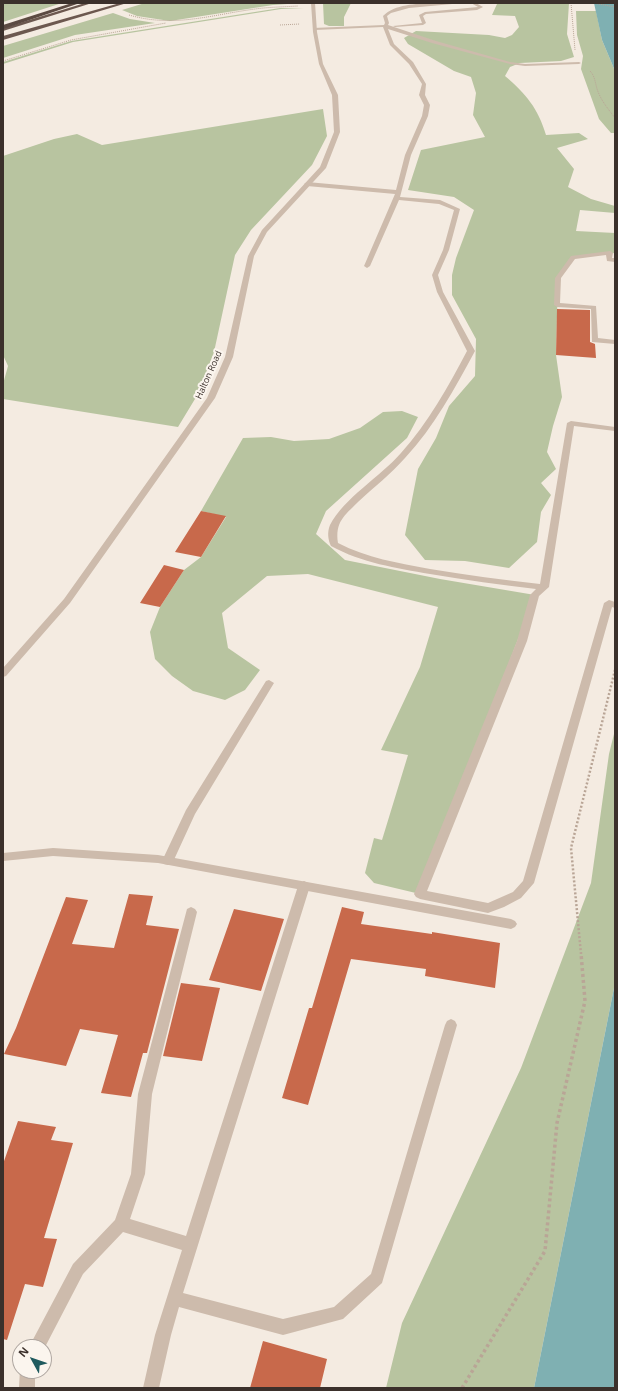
<!DOCTYPE html>
<html>
<head>
<meta charset="utf-8">
<style>
  body { margin:0 }
  #map { position:relative; width:618px; height:1391px; overflow:hidden; background:#f4ebe1; font-family:"Open Sans",sans-serif }
  canvas { display:block }
  .frame { position:absolute; inset:0; border:4px solid #3b302b; pointer-events:none }
  .north { position:absolute; left:12px; top:1339px; width:40px; height:40px; box-sizing:border-box; background:#fbf5ee; border:1px solid #aea6a0; border-radius:50%; rotate:310deg; font-size:11px; font-weight:700; line-height:16px; text-align:center; color:#3b302b }
  .north::after { content:''; display:block; margin:auto; width:14px; height:18px; background:#1f5a5e; clip-path:polygon(50% 0,100% 100%,50% 72%,0 100%) }
</style>
</head>
<body>
<div id="map">
<canvas width="618" height="1391"></canvas>
<div class="frame"></div>
<div class="north">N</div>
</div>
<script>
const context = document.querySelector('canvas').getContext('2d');
context.lineJoin = 'round';
function fillPath(path, color) { context.fillStyle = color; context.fill(path, 'evenodd'); }
function trace(path, color, width, dash) { context.strokeStyle = color; context.lineWidth = width; context.lineCap = dash ? 'butt' : 'round'; context.setLineDash(dash || []); context.stroke(path); }
function drawText(font, color, halo, rows, align = 'center') {
  context.font = font + ' "Open Sans",sans-serif'; context.lineWidth = 4; context.setLineDash([]); context.textBaseline = 'middle'; context.strokeStyle = halo; context.fillStyle = color; for (const [text, x, y, turn = 0] of rows) {
    context.save(); context.translate(x, y); context.rotate((+turn || 0) * Math.PI / 180); context.textAlign = isNaN(turn) ? turn : align; if (halo) context.strokeText(text, 0, 0); context.fillText(text, 0, 0); context.restore();
  }
}
const green = new Path2D(`
  M 3,3 L 62,3 L 3,22 Z
  M 145,3 L 302,3 L 273,5 L 170,21 L 137,16 L 122,10 Z
  M 323,3 L 351,3 L 344,17 L 344,26 L 329,26 L 324,24 Z
  M 491,3 L 569,3 L 567,34 L 574,57 L 561,61 L 520,63 L 510,67 L 505,76 C 526,94 538,108 546,135 L 579,133 L 588,139 L 557,148 L 574,169 L 568,187 L 591,199 L 615,206 L 615,213 L 580,210 L 576,231 L 615,233 L 615,253 L 573,257 L 558,278 L 556,355 L 562,397 L 553,426 L 547,452 L 556,469 L 541,483 L 551,495 L 541,512 L 537,542 L 509,568 L 465,561 L 425,560 L 405,535 L 418,469 L 436,438 L 449,406 L 475,376 L 476,339 L 452,295 L 452,275 L 456,258 L 474,210 L 454,197 L 408,190 L 421,150 L 485,137 L 473,115 L 476,93 L 471,77 L 454,71 L 408,44 L 404,38 L 416,31 L 489,35 L 505,38 L 512,35 L 519,27 L 515,16 L 492,15 L 497,4 Z
  M 280,8 L 304,9 L 281,9 L 73,42 L 3,64 L 3,62 L 71,41 Z
  M 576,11 L 596,11 L 602,40 L 615,71 L 615,133 L 611,133 L 599,119 L 581,69 L 583,56 L 577,35 Z
  M 113,13 L 130,19 L 155,23 L 75,35 L 3,58 L 3,46 Z
  M 323,109 L 327,136 L 312,165 L 251,230 L 235,255 L 214,352 L 198,394 L 178,427 L 3,399 L 3,384 L 8,366 L 3,355 L 3,156 L 54,139 L 77,134 L 102,145 Z
  M 402,411 L 418,417 L 407,438 L 326,511 L 316,534 L 345,560 L 440,579 L 535,595 L 420,894 L 374,883 L 365,873 L 374,838 L 382,840 L 408,755 L 381,750 L 420,667 L 438,607 L 308,574 L 267,576 L 222,613 L 228,648 L 260,670 L 245,690 L 225,700 L 193,691 L 172,676 L 155,659 L 150,632 L 160,607 L 184,570 L 201,557 L 226,517 L 201,511 L 243,438 L 271,437 L 294,441 L 329,439 L 360,428 L 383,412 Z
  M 615,730 L 615,983 L 534,1388 L 386,1388 L 402,1323 L 521,1068 L 591,883 L 609,754 Z`);
const water = new Path2D(`
  M 594,3 L 615,3 L 615,71 L 602,40 Z
  M 615,983 L 615,1388 L 534,1388 Z`);
const building = new Path2D(`
  M 557,309 L 590,310 L 590,342 L 595,344 L 596,358 L 556,355 Z
  M 201,511 L 226,516 L 201,557 L 175,552 Z
  M 164,565 L 184,570 L 160,607 L 140,603 Z
  M 129,894 L 153,896 L 146,925 L 179,929 L 147,1053 L 143,1053 L 131,1097 L 101,1093 L 118,1035 L 80,1029 L 66,1066 L 4,1054 L 16,1028 L 66,897 L 88,900 L 72,944 L 114,948 Z
  M 342,907 L 364,912 L 361,924 L 432,934 L 432,932 L 500,943 L 495,988 L 425,976 L 426,969 L 351,959 L 308,1105 L 282,1098 L 309,1008 L 312,1008 Z
  M 234,909 L 284,919 L 261,991 L 209,980 Z
  M 181,983 L 220,988 L 202,1061 L 163,1056 Z
  M 18,1121 L 56,1127 L 51,1140 L 73,1143 L 44,1238 L 57,1239 L 43,1287 L 25,1284 L 7,1340 L 3,1339 L 3,1164 Z
  M 263,1341 L 327,1359 L 320,1388 L 250,1388 Z`);
const pathFar2 = new Path2D(`
  M 571,3 L 575,50
  M 593,3 L 615,7
  M 129,15 C 174,28 210,15 255,9 C 269,7 283,7 298,6
  M 280,25 L 300,24
  M 3,61 L 71,40 L 166,23
  M 590,71 C 596,77 595,86 599,94 C 603,103 609,110 615,118`);
const pathFar1 = new Path2D(`
  M 581,954 L 571,848 L 615,670`);
const path = new Path2D(`
  M 462,1388 L 545,1251 L 557,1123 L 585,1001 L 581,953`);
const service = new Path2D(`
  M 432,3 L 463,3 L 409,8 L 391,13 L 387,16 L 389,23 L 388,25 L 436,41 L 510,62 L 525,64 L 579,62 L 581,63 L 579,64 L 525,66 L 510,64 L 432,43 L 388,29 L 394,44 L 413,62 L 426,84 L 425,95 L 430,105 L 428,116 L 411,155 L 400,197 L 440,200 L 460,209 L 449,250 L 438,275 L 443,292 L 475,351 C 455,388 434,427 405,458 C 391,474 374,487 358,502 C 344,516 335,522 338,543 C 367,558 398,563 430,569 C 466,575 503,580 540,584 L 567,423 L 571,421 L 615,427 L 615,431 L 574,426 L 549,587 L 539,596 L 527,641 L 427,891 L 488,903 L 513,892 L 523,881 L 604,603 L 609,600 L 615,602 L 615,608 L 612,607 L 534,883 L 521,898 L 504,907 L 488,913 L 420,899 L 416,897 L 414,894 L 517,641 L 530,595 L 536,589 C 501,585 465,580 430,574 C 396,568 362,563 331,546 C 328,540 327,532 330,525 C 343,499 381,476 401,453 C 428,423 448,387 467,351 L 437,292 L 432,275 L 443,250 L 454,210 L 439,204 L 399,200 L 370,266 L 367,268 L 364,266 L 395,194 L 307,186 L 304,184 L 307,182 L 396,190 L 405,155 L 422,116 L 424,105 L 419,95 L 422,84 L 409,64 L 390,45 L 383,27 L 315,30 L 313,28 L 384,25 L 385,23 L 383,16 C 395,4 416,4 432,3 Z
  M 471,3 L 476,3 L 483,7 L 477,10 L 426,14 L 423,16 L 426,23 L 423,25 L 395,27 L 393,26 L 422,23 L 419,15 L 425,12 L 478,7 Z
  M 610,251 L 613,253 L 612,258 L 615,258 L 615,262 L 607,261 L 606,255 L 575,259 L 561,278 L 560,303 L 596,306 L 598,338 L 615,340 L 615,344 L 592,342 L 591,309 L 557,307 L 554,305 L 555,278 L 571,256 Z
  M 269,680 L 274,683 L 195,814 L 172,864 L 168,865 L 164,864 L 162,861 L 186,810 L 266,681 Z
  M 304,881 L 308,883 L 310,886 L 183,1293 L 283,1319 L 334,1307 L 371,1274 L 445,1025 L 447,1021 L 451,1019 L 455,1021 L 457,1025 L 382,1283 L 343,1319 L 283,1335 L 179,1307 L 171,1335 L 159,1388 L 143,1388 L 155,1335 L 182,1250 L 123,1232 L 83,1274 L 44,1349 L 44,1347 L 29,1347 L 73,1264 L 115,1220 L 131,1174 L 138,1094 L 187,909 L 191,907 L 195,909 L 197,912 L 152,1094 L 145,1174 L 130,1219 L 186,1236 L 298,886 L 300,883 Z
  M 20,1369 L 20,1371 L 35,1371 L 35,1388 L 19,1388 Z`);
const minor = new Path2D(`
  M 53,848 L 158,855 L 511,919 L 515,921 L 517,924 L 515,927 L 511,929 L 158,863 L 53,856 L 3,861 L 3,853 Z`);
const tertiary = new Path2D(`
  M 311,3 L 315,3 L 317,32 L 323,64 L 338,95 L 340,132 L 326,168 L 267,232 L 254,256 L 233,357 L 215,398 L 70,603 L 6,676 L 3,677 L 3,668 L 64,599 L 207,398 L 225,357 L 248,256 L 262,230 L 320,167 L 334,132 L 332,95 L 319,64 L 313,32 Z`);
const trunk = new Path2D(`
  M 85,3 L 92,3 L 3,31 L 3,28 Z
  M 120,3 L 127,3 L 3,40 L 3,36 Z`);
const motorway = new Path2D(`
  M 72,3 L 80,3 L 3,29 L 3,25 Z`);
const farStreetnames = [
  ["Halton Road",209,375,-66]
];
fillPath(green, '#b8c4a0');
fillPath(water, '#7fb0b2');
fillPath(building, '#c8694b');
trace(pathFar2, '#b9a596', 1, [1, 1]);
trace(pathFar1, '#b9a596', 2.5, [2, 2]);
trace(path, '#b9a596', 3.5, [3, 3]);
fillPath(service, '#cdbbac');
fillPath(minor, '#cdbbac');
fillPath(tertiary, '#cdbbac');
fillPath(trunk, '#6c584f');
fillPath(motorway, '#5c4a42');
drawText('9px', '#3b302b', '#fbf5ee', farStreetnames);
</script>
</body>
</html>
